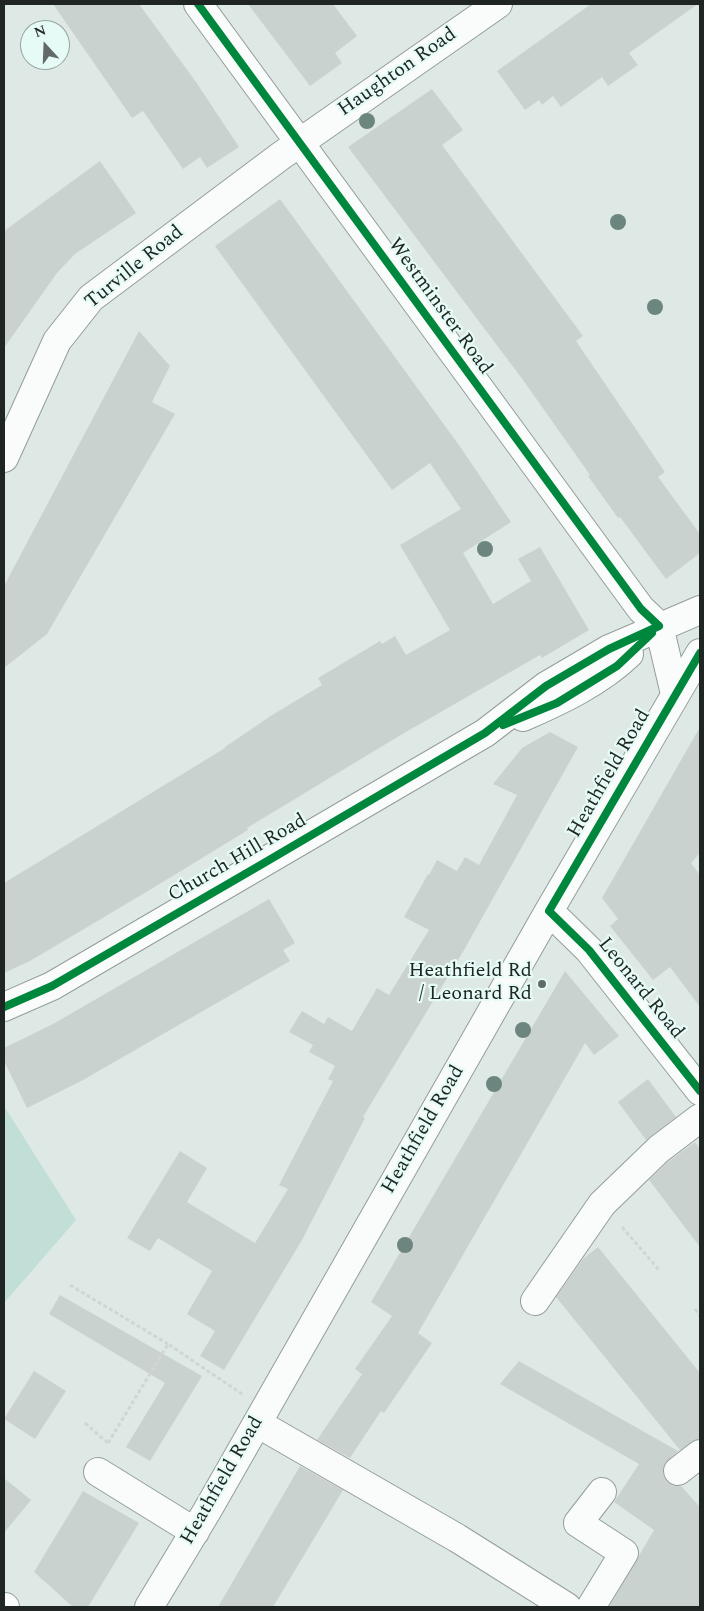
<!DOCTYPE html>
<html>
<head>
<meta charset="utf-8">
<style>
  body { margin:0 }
  #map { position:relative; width:704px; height:1611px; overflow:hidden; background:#dee9e6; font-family:Spectral,serif }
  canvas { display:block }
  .frame { position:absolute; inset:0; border:5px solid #1e2523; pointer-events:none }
  .north { position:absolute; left:20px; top:20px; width:50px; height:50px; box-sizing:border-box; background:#e6fbf5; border:1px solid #96a5a1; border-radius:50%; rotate:340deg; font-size:14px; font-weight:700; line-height:20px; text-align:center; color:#1e2523 }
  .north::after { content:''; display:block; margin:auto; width:18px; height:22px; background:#616a67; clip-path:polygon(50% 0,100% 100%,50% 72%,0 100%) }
</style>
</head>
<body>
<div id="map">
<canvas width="704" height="1611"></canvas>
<div class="frame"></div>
<div class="north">N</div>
</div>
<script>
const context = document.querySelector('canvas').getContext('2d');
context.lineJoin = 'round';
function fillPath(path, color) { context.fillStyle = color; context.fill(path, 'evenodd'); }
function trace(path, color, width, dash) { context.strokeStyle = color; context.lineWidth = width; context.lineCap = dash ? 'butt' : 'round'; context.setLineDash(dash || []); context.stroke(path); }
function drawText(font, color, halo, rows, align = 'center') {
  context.font = font + ' Spectral,serif'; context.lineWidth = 4.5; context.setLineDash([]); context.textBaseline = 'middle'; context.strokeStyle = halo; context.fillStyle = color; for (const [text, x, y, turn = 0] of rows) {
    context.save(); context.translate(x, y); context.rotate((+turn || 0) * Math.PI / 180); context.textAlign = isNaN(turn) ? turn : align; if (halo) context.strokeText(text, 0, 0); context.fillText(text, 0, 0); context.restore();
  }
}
const green = new Path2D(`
  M 4,1106 L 76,1220 L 4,1303 Z`);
const building = new Path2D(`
  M 53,4 L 139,4 L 196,82 L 239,147 L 207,168 L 200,157 L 183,169 L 143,111 L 132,118 Z
  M 248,4 L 333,4 L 357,36 L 335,53 L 342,63 L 310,86 Z
  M 591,4 L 698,4 L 629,53 L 638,65 L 608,86 L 602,77 L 561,107 L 553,96 L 542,105 L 539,100 L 525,110 L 497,71 Z
  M 432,89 L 463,130 L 442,145 L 583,336 L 576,341 L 665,472 L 658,477 L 700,534 L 700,553 L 666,579 L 620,517 L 618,518 L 588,476 L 590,475 L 523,380 L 348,147 Z
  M 100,161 L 136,213 L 75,254 L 57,273 L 4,348 L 4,231 Z
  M 280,199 L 461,448 L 511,522 L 463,553 L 493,604 L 531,581 L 518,559 L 540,547 L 589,630 L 542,658 L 540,655 L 399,736 L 247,828 L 248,830 L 148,891 L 30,961 L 4,973 L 4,883 L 225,748 L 225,747 L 272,715 L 322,685 L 318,678 L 380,641 L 382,644 L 395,636 L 406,655 L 450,630 L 400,545 L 461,509 L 430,463 L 392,490 L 215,246 Z
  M 139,331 L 170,366 L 152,402 L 175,414 L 47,634 L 4,668 L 4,586 Z
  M 700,727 L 700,853 L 691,863 L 700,875 L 700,1007 L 670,967 L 653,980 L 610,926 L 618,919 L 602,898 Z
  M 550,732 L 578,747 L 464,950 L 363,1117 L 365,1118 L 302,1240 L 224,1370 L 200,1356 L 215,1331 L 187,1314 L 212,1271 L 158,1238 L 150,1251 L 127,1238 L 180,1151 L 207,1168 L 187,1202 L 255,1243 L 288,1189 L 279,1185 L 333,1081 L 328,1079 L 335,1066 L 309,1052 L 313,1045 L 289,1032 L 302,1011 L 324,1024 L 328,1017 L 352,1031 L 377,988 L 389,995 L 429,930 L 404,917 L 428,874 L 429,875 L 437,860 L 457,871 L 465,857 L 479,865 L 517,795 L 493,784 L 522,748 Z
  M 269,899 L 295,943 L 283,950 L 290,961 L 83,1080 L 27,1108 L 4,1061 L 4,1048 L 53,1024 Z
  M 565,971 L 619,1036 L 594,1055 L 585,1043 L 418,1333 L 432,1343 L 384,1413 L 381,1411 L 350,1458 L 317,1440 L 362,1374 L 355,1369 L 392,1316 L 371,1302 Z
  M 648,1079 L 676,1117 L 646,1140 L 618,1102 Z
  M 695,1142 L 700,1149 L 700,1247 L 649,1180 L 669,1161 Z
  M 598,1247 L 700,1373 L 700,1438 L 680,1450 L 556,1297 L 583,1259 Z
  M 60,1295 L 202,1376 L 150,1461 L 126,1447 L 165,1383 L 49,1314 Z
  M 519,1361 L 678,1451 L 664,1465 L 663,1474 L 666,1481 L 673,1486 L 681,1486 L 700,1507 L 700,1607 L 609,1607 L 654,1530 L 614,1502 L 639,1464 L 500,1384 Z
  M 34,1371 L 66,1391 L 35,1439 L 4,1419 Z
  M 300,1466 L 343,1490 L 273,1607 L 218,1607 Z
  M 4,1478 L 31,1500 L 4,1533 Z
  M 83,1491 L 139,1523 L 88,1607 L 73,1607 L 34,1572 Z`);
const path = new Path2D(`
  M 622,1227 L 659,1270
  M 70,1285 L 168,1344
  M 695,1309 L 700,1316
  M 85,1423 L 109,1444
  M 108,1443 L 168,1344 L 242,1394`);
const minor = new Path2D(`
  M 198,4 L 641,609 L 659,626 L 675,694
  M 4,458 L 57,341 L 91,298 L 282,155 L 498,4
  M 523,717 C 560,701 600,682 629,654
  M 549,911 L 589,950 L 700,1091
  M 4,1007 L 52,986 L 485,733 L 546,686 L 609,649 L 700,610
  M 535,1301 L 602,1204 L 659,1149 L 700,1118
  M 257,1423 L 457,1538 L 567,1607
  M 678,1471 L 700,1454
  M 98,1472 L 195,1532
  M 4,1607 L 5,1607
  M 149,1607 L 207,1511 L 549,911 L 700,653
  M 591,1607 L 624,1553 L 578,1523 L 602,1492`);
const cycleway = new Path2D(`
  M 198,4 L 641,609 L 659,626
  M 700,653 L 549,911 L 589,950 L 700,1091
  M 503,725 L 557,703 L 617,666 L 652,633
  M 4,1007 L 52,986 L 264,863 L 485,733 L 546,686 L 609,649 L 659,626`);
const trees = [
  [367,121],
  [618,222],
  [655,307],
  [485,549],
  [523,1030],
  [494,1084],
  [405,1245]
];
const markers = [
  [542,984,5,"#616a67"]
];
const streetNames = [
  ["Haughton Road",398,73,-35],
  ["Turville Road",135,268,-39],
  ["Westminster Road",439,307,54],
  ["Heathfield Road",610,774,-60],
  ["Church Hill Road",238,859,-30],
  ["Leonard Road",640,989,51],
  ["Heathfield Road",424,1130,-60],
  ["Heathfield Road",223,1481,-60]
];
const poiNames = [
  ["Heathfield Rd",532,972],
  ["/ Leonard Rd",532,995]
];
fillPath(green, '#c1dfd7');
fillPath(building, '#cad2cf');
trace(minor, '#949d9a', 30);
trace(path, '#d1d5d3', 3, [4, 2.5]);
trace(minor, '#fafcfb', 28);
trace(cycleway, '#00873e', 8);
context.fillStyle = '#6c857f';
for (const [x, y] of trees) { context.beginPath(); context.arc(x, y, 8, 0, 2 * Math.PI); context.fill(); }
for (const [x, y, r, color] of markers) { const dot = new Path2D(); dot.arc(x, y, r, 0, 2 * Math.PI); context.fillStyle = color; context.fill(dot); trace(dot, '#e6fbf5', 2); }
drawText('20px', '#1e2523', '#e6fbf5', streetNames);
drawText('20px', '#1e2523', '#e6fbf5', poiNames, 'right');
</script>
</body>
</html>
